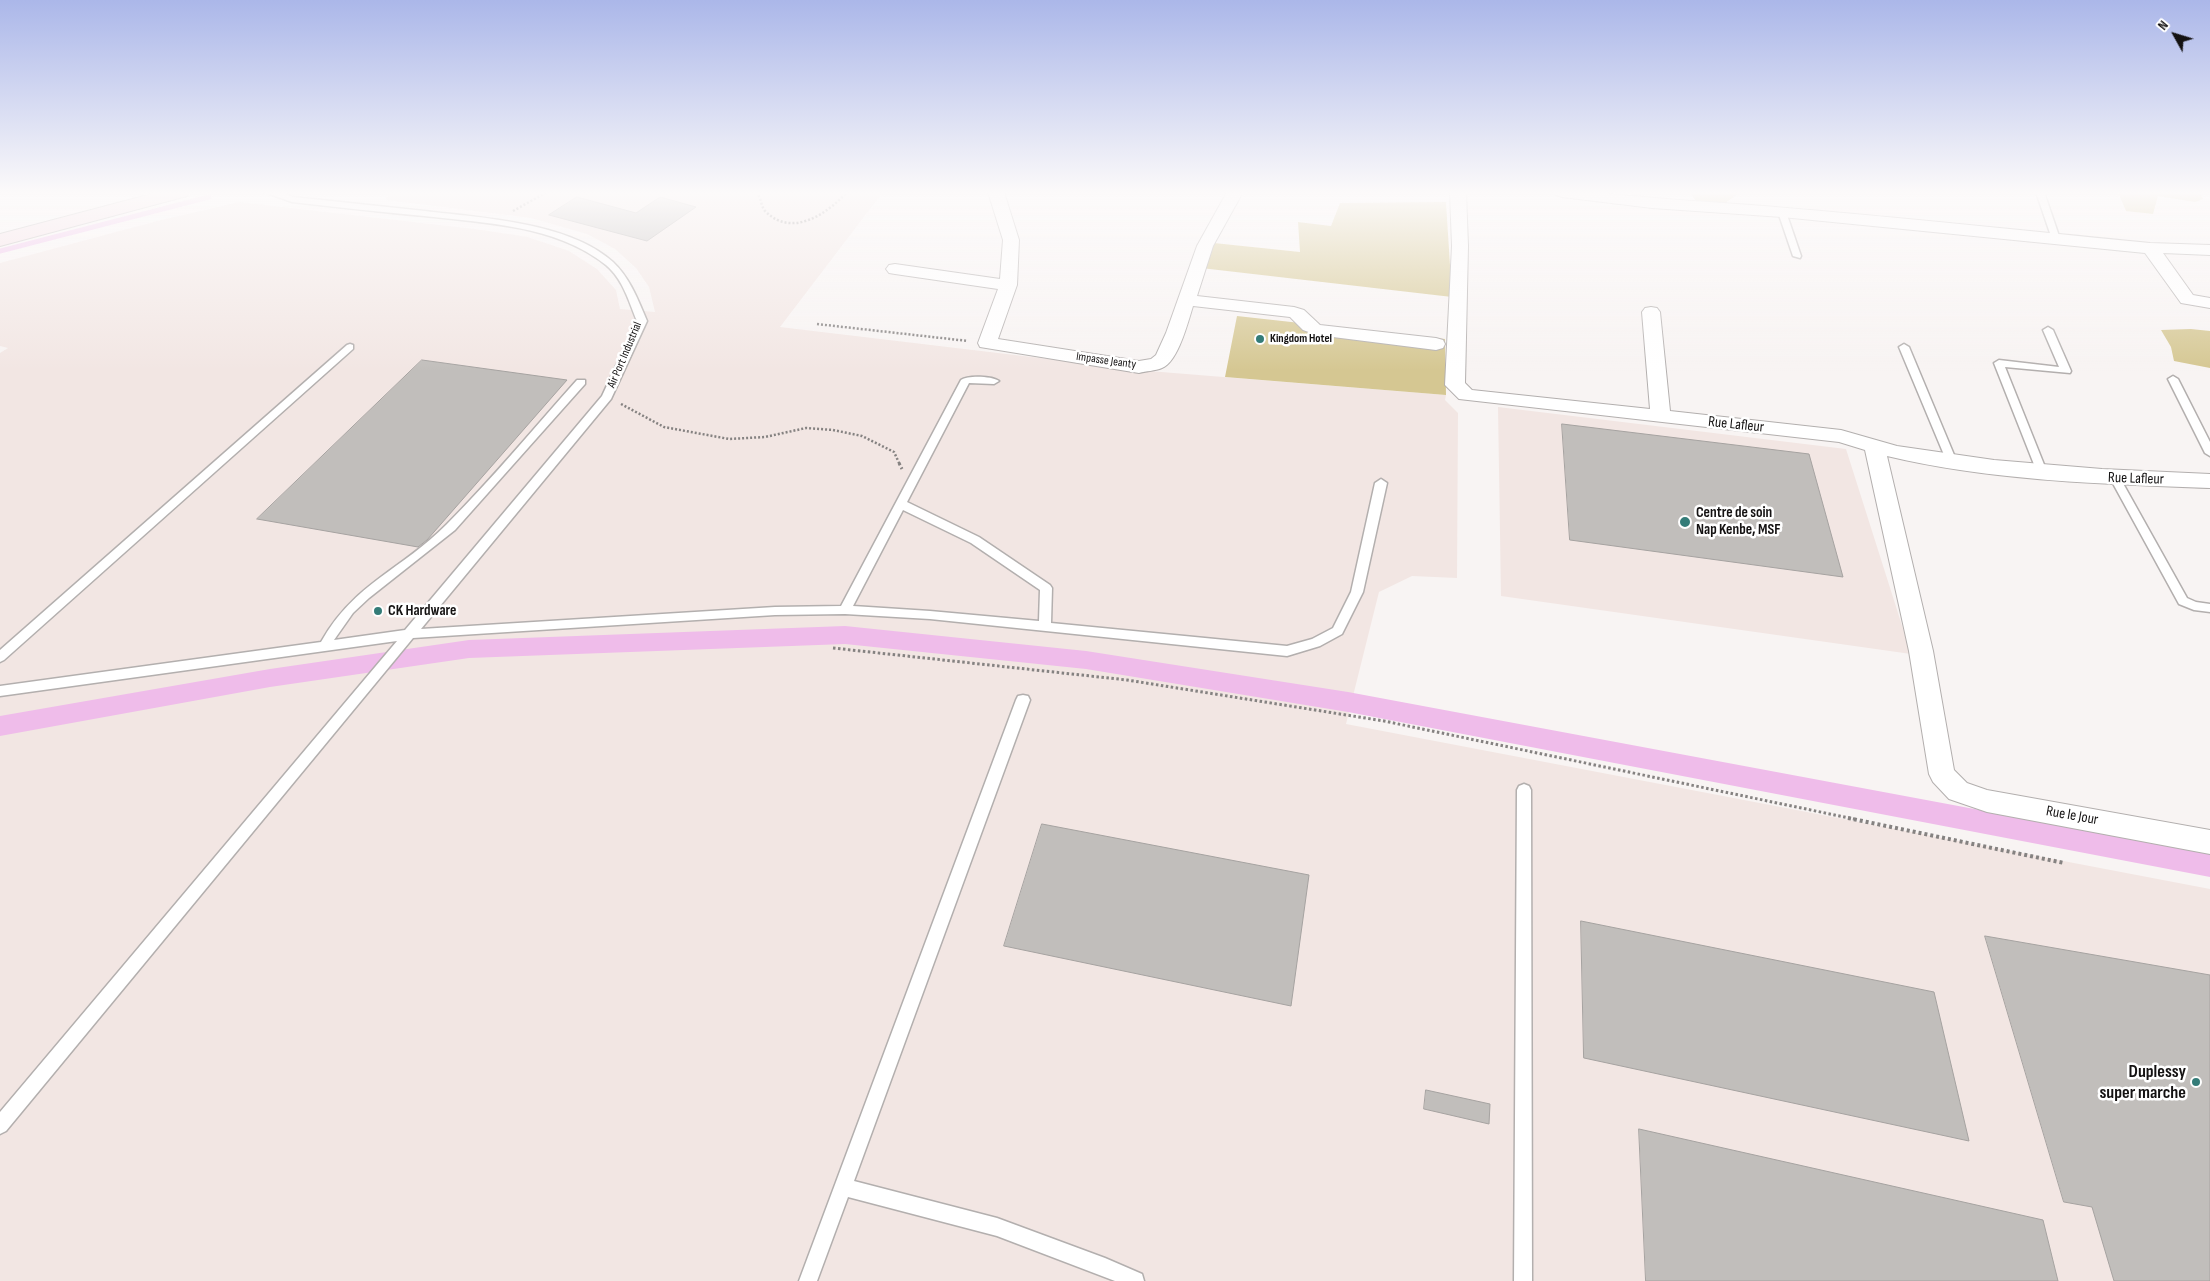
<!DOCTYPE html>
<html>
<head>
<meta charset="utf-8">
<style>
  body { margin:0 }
  #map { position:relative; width:2210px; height:1281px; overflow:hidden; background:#f8f4f3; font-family:"Sofia Sans Condensed",sans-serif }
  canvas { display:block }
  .north { position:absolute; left:2150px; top:10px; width:50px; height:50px; -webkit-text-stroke:4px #fff; paint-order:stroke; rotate:309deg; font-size:14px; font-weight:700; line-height:20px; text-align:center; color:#141212 }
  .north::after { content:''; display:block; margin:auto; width:18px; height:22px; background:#141212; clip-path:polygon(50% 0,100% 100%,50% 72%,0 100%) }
</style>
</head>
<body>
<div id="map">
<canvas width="2210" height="1281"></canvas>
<div class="north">N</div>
</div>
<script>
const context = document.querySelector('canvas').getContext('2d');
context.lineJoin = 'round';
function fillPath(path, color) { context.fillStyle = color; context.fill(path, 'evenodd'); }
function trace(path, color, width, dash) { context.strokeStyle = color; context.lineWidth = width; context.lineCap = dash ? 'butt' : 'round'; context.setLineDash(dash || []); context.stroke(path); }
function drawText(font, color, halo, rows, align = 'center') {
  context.font = font + ' "Sofia Sans Condensed",sans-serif'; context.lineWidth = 5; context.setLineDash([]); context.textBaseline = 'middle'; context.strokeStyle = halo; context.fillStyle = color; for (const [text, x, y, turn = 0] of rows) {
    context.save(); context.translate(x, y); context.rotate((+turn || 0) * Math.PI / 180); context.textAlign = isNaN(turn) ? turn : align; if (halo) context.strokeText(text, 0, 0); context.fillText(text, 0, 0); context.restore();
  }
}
const built = new Path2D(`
  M 389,192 L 883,192 L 780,327 L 1149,371 L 1446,395 L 1445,400 L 1458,413 L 1457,578 L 1412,576 L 1379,592 L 1346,724 L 2210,889 L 2210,1281 L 0,1281 L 0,353 L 8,348 L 0,346 L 0,263 L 157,221 L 239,202 L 475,229 L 528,237 L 569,251 L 597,269 L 616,290 L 620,309 L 655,312 L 649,287 L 636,268 L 615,249 L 587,234 L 531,218 L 386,200 Z
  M 1498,407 L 1846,449 L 1911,654 L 1501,596 Z`);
const green = new Path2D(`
  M 1689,192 L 1735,192 L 1736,195 L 1724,204 L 1696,201 Z
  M 2118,192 L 2199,192 L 2203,199 L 2195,202 L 2158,196 L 2153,214 L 2126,211 Z
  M 1446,202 L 1452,297 L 1201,268 L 1214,243 L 1300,252 L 1298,222 L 1331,226 L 1340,203 Z
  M 1237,316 L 1445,339 L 1446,395 L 1225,377 Z
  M 2191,329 L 2210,331 L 2210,368 L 2174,361 L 2171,347 L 2161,330 Z`);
const stream = new Path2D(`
  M 0,251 L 209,197`);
const canal = new Path2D(`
  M 845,626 L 1086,651 L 1348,692 L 2210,853 L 2210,877 L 1348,712 L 1086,669 L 845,644 L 469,658 L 270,687 L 0,736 L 0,716 L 270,669 L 469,640 Z`);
const building = new Path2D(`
  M 577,197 L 636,213 L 660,197 L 696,207 L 647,241 L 549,215 Z
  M 422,360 L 567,380 L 427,540 L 418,547 L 257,519 Z
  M 1562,424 L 1809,454 L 1843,577 L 1570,540 Z
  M 1042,824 L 1309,875 L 1291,1006 L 1004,946 Z
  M 1581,921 L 1934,992 L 1969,1141 L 1584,1058 Z
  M 1985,936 L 2210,975 L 2210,1281 L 2114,1281 L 2092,1207 L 2064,1202 Z
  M 1426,1090 L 1490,1104 L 1489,1124 L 1424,1109 Z
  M 1639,1129 L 2043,1220 L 2058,1281 L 1646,1281 Z`);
const pathFar2 = new Path2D(`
  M 756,192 C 762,198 760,206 766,212 C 793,238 828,213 847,192
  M 513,211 L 547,192
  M 817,324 L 968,341
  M 621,404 L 664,427 L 729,439 L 765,437 L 806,428 L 833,430 L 862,436 L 894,452 L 900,465`);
const pathFar1 = new Path2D(`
  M 899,463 L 902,469
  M 833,648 L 1127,680 L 1384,721 L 1854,819`);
const path = new Path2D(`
  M 1848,818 L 2064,863`);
const lane = new Path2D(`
  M 264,192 L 278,192 L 293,197 C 337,202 381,206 425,211 C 482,218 569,222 613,262 C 630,278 638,300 647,321 L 611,399 L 421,629 L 775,607 L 841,606 L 961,380 C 968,375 992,376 999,381 L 994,384 L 969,383 L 907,502 L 979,537 L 1050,585 L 1052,588 L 1051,623 L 1287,646 L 1312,639 L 1333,628 L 1351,592 L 1375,483 L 1381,479 L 1387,483 L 1363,592 L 1342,634 L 1320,646 L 1287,656 L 930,619 L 845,614 L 775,615 L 413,638 L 6,1131 L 0,1134 L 0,1112 L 397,641 L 0,696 L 0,686 L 321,642 C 354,583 403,569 447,524 C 493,478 534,428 577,380 L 585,380 L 585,384 L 455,530 L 369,598 L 353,613 L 334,640 L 405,630 L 602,396 L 637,321 C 629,302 623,279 606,265 C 556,225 485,223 424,216 C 380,212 336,207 292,202 ZM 903,510 L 971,543 L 1040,590 L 1039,621 L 930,611 L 853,606 Z
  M 2036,192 L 2044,192 L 2060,239 L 2059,241 L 2052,239 Z
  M 1779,210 L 1786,212 L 1801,256 L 1800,258 L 1793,256 L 1778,212 Z
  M 2048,327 L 2053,330 L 2071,371 L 2070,373 L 2005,367 L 2047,472 L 2042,476 L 2037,472 L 1994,363 L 1999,360 L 2059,367 L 2043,330 Z
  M 350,344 L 353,345 L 353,349 L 4,660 L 0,662 L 0,650 L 347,345 Z
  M 1904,344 L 1909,347 L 1957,462 L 1956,464 L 1952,465 L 1947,462 L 1899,347 Z
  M 2173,376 L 2178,379 L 2210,442 L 2210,456 L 2205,453 L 2168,379 Z
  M 2115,474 L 2120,478 L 2187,598 L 2196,602 L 2210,604 L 2210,612 L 2194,610 L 2179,604 L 2110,478 Z
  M 1023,695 L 1028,696 L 1030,700 L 854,1181 L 997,1218 L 1105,1258 L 1142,1274 L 1144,1281 L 1115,1281 L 997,1236 L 848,1197 L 817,1281 L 799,1281 L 1016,700 L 1018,696 Z
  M 1524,784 L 1529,786 L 1531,790 L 1532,1281 L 1514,1281 L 1517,790 L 1519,786 Z`);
const street = new Path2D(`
  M 988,192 L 1004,192 L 1019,240 L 1017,285 L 998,339 L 1139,361 L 1151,359 L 1156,355 L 1166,333 L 1197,246 L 1227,192 L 1243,192 L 1213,246 L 1197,296 L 1294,307 L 1304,310 L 1320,325 L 1436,338 L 1443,340 L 1445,344 L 1443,348 L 1436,350 L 1317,335 L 1303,330 L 1290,317 L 1193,306 C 1188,322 1178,362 1162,368 C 1155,371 1146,371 1139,373 L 980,347 L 978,343 L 998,289 L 895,274 L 889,273 L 886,269 L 889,265 L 895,264 L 1000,279 L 1003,240 Z
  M 1450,192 L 1466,192 L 1468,246 L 1465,383 L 1472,390 L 1650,409 L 1642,312 L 1645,308 L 1651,307 L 1657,308 L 1660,312 L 1670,411 L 1841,430 L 1897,446 L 1994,460 L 2102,469 L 2210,474 L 2210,488 C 2103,484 1992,481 1887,456 L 1933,651 L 1954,770 L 1967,783 L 1987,790 L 2210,830 L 2210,854 L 1987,812 L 1949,799 L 1933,782 L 1929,774 L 1909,651 L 1865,450 L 1839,442 L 1459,399 L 1445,385 L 1452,246 Z
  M 1554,192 C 1606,192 1657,199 1709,202 C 1856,212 2003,229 2150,243 L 2210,245 L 2210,255 L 2163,253 L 2193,295 L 2210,298 L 2210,308 L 2181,303 L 2145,253 L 1782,217 L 1652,208 L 1562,197 L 1556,195 Z`);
const secondary = new Path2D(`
  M 159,192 L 190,192 L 187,196 L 0,246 L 0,234 Z`);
const markers = [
  [1260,339,5,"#347c78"],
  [1685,522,6,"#347c78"],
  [378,611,5,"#347c78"],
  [2196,1082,5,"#347c78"]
];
const farPoinames = [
  ["Kingdom Hotel",1270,339]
];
const farStreetnames = [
  ["Air Port Industrial",625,355,-67],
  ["Impasse Jeanty",1106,361,8]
];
const streetNames = [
  ["Rue Lafleur",1736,425,6],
  ["Rue Lafleur",2136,479,2],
  ["Rue le Jour",2072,816,10]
];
const poiNames = [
  ["Centre de soin",1696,513],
  ["Nap Kenbe, MSF",1696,530],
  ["CK Hardware",388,611]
];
const nearPoinames = [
  ["Duplessy",2186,1072],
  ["super marche",2186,1093]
];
fillPath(built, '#f2e6e3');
fillPath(green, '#d5c792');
trace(stream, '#efbcea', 5);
fillPath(canal, '#efbcea');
fillPath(building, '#c1bebb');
trace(building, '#a6a3a1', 1);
trace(lane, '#b3afae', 3);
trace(street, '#b3afae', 2);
trace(secondary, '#b3afae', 2);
trace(pathFar2, '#858281', 2.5, [2, 2]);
trace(pathFar1, '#858281', 3, [2.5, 2.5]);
trace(path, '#858281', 4, [3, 3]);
fillPath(lane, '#fff');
fillPath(street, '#fff');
fillPath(secondary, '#f6dde4');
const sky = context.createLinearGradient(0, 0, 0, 371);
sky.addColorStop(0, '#abb7e9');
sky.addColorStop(0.52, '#fcfafa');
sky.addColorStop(1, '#fcfafa00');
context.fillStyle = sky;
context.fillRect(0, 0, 2210, 371);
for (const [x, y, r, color] of markers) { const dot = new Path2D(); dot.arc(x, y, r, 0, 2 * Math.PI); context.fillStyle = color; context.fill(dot); trace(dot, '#fff', 2); }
drawText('bold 12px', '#141212', '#fff', farPoinames, 'left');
drawText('12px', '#141212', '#fff', farStreetnames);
drawText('15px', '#141212', '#fff', streetNames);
drawText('bold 15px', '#141212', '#fff', poiNames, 'left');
drawText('bold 18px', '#141212', '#fff', nearPoinames, 'right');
</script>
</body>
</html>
